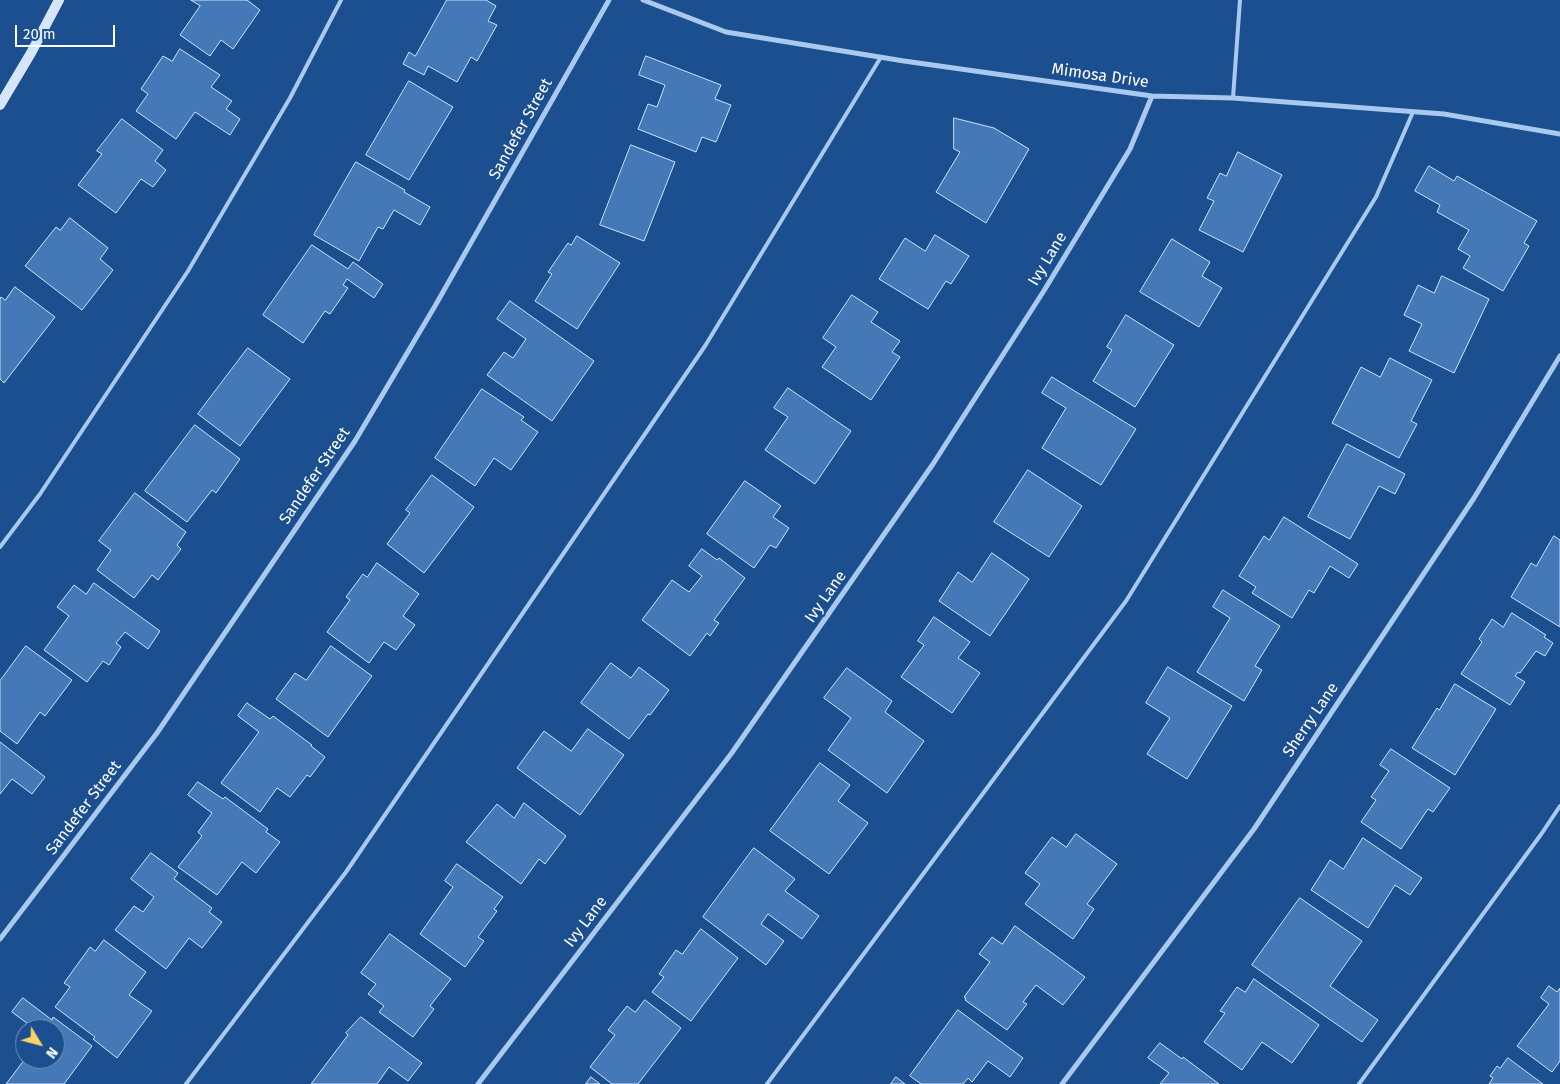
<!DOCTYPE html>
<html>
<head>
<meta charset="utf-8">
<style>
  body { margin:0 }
  #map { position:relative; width:1560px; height:1084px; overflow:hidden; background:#1b4f8f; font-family:"Fira Sans",sans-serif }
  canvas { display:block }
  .north { position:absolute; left:15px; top:1019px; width:50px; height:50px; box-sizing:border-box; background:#1b4f8f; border:1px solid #7695bc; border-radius:50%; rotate:127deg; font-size:14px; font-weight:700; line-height:20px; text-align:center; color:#fff }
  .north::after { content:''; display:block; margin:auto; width:18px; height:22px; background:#ffd166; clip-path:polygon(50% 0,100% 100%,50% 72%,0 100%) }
  .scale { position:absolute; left:15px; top:25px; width:100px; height:22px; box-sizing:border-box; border:2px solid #fff; border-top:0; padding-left:6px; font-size:15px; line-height:18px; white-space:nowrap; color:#fff; -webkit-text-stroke:4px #1b4f8f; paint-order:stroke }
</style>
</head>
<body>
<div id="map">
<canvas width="1560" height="1084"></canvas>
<div class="north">N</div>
<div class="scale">20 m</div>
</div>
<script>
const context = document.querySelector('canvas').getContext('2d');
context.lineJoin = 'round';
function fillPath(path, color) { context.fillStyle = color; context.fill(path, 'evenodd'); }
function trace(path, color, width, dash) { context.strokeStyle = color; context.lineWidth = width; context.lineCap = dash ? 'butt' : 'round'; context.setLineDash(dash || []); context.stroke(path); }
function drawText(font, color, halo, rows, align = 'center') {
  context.font = font + ' "Fira Sans",sans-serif'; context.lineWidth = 4.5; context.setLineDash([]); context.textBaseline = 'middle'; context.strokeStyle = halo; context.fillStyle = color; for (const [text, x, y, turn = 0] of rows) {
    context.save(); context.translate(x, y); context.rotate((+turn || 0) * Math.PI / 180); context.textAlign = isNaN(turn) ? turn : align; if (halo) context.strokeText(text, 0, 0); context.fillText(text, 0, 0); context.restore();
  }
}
const building = new Path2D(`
  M 191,0 L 247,0 L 260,10 L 233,49 L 221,40 L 210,56 L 180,35 L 200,6 Z
  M 447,0 L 486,0 L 496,6 L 488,21 L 497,25 L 477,61 L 471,57 L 457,82 L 428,66 L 424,75 L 403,64 L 409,52 L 415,56 Z
  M 180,49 L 220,75 L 211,87 L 232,101 L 226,109 L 240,119 L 230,135 L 195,112 L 176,139 L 136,111 L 148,94 L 141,89 L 163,56 L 172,61 Z
  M 646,56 L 721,85 L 715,99 L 731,105 L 716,142 L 702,137 L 696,152 L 638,129 L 648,104 L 657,107 L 665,85 L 639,75 Z
  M 409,81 L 453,107 L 409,180 L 366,155 Z
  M 954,118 L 994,128 L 1029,149 L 986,223 L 936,192 L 960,152 L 954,149 Z
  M 122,119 L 163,150 L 155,161 L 166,170 L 153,187 L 141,179 L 116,213 L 78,185 L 102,154 L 97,151 Z
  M 631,145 L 675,162 L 644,241 L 600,225 Z
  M 1238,152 L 1282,175 L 1243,252 L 1199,230 L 1214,201 L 1207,198 L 1220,173 L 1226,176 Z
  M 356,162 L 405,190 L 404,192 L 430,207 L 420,225 L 394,210 L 383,229 L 378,227 L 359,261 L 314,235 Z
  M 1429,166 L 1454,181 L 1457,176 L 1537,221 L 1524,243 L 1529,246 L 1503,291 L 1463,268 L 1470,256 L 1458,249 L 1469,230 L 1437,212 L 1440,205 L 1415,191 Z
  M 70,218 L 108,248 L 100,259 L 113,270 L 82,310 L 25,266 L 56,227 L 60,230 Z
  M 935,235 L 969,256 L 951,284 L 946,281 L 928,309 L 879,279 L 905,238 L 925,251 Z
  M 577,236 L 620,263 L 577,329 L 535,301 L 552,274 L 548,272 L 568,243 L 571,245 Z
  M 1172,239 L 1210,262 L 1202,276 L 1222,288 L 1199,327 L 1140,292 Z
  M 312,245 L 348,269 L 353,262 L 383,284 L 374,298 L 347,279 L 343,285 L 348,288 L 330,314 L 325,311 L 303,343 L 263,315 Z
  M 1442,276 L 1489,299 L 1454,373 L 1409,351 L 1422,324 L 1404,315 L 1418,285 L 1434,293 Z
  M 15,287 L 55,317 L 4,383 L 0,379 L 0,298 L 1,297 L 5,300 Z
  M 852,295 L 878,312 L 871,322 L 900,341 L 892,352 L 900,357 L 871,400 L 822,367 L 836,347 L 823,338 Z
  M 510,301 L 594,361 L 552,421 L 487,375 L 504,352 L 513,358 L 526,339 L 497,319 Z
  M 1126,315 L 1174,345 L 1135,407 L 1093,381 L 1112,350 L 1107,347 Z
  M 248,348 L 290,379 L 240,446 L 198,414 Z
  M 1390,358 L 1432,380 L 1411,421 L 1417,424 L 1399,458 L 1332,423 L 1361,367 L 1380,377 Z
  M 1052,377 L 1136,429 L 1101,485 L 1042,448 L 1066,408 L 1042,393 Z
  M 788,388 L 851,431 L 815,484 L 765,450 L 788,417 L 774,408 Z
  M 482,389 L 524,417 L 521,420 L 538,432 L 511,470 L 494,458 L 475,486 L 435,458 Z
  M 195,425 L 240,459 L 216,493 L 212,490 L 187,522 L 145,491 Z
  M 1347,444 L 1405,474 L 1395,494 L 1379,486 L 1350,539 L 1308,517 Z
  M 1028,470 L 1082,506 L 1049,557 L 994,522 Z
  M 432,475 L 474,507 L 424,573 L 387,544 L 410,513 L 406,510 Z
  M 745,481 L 781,506 L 773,517 L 789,528 L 776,548 L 770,545 L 754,568 L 707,534 Z
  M 135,493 L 186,532 L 177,545 L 181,549 L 158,580 L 152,575 L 134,598 L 97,570 L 111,550 L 99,541 Z
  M 1284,517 L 1358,564 L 1349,578 L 1330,566 L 1314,593 L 1309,590 L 1292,618 L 1252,593 L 1256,587 L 1239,576 L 1264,536 L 1269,540 Z
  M 1554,536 L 1560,540 L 1560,627 L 1511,597 L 1531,563 L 1536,566 Z
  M 702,549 L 717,560 L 719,558 L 745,578 L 714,620 L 719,623 L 710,636 L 707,633 L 690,656 L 642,620 L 672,580 L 689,592 L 702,576 L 689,566 Z
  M 992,553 L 1029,579 L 990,636 L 939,601 L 958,572 L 972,582 Z
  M 377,563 L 419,594 L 403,616 L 415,625 L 396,650 L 384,642 L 369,663 L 327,632 L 350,600 L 346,597 L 363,574 L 367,577 Z
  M 94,583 L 160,631 L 148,649 L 125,632 L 116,643 L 121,647 L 109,665 L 103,661 L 87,682 L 44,650 L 69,616 L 57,607 L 74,585 L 86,594 Z
  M 1223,590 L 1280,626 L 1255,666 L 1262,670 L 1244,701 L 1197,672 L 1230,618 L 1213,607 Z
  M 1512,613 L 1546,635 L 1544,637 L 1553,643 L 1545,656 L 1536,651 L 1520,673 L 1518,672 L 1515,676 L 1525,682 L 1510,705 L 1461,674 L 1482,642 L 1479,639 L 1492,619 L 1503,627 Z
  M 934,617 L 970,642 L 958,658 L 980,673 L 952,713 L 901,677 L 924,645 L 918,641 Z
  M 26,646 L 72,680 L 45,716 L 40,712 L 17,744 L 0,731 L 0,681 Z
  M 331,646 L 372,676 L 328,737 L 276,699 L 295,673 L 306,680 Z
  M 611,663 L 631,678 L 639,667 L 669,690 L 650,715 L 648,714 L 629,739 L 581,703 Z
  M 1168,667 L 1232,706 L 1187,779 L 1147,754 L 1170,718 L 1146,703 Z
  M 847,668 L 892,701 L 885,712 L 924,741 L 887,793 L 828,750 L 851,718 L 824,698 Z
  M 1455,684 L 1496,709 L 1455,775 L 1412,748 L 1437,708 L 1439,710 Z
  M 247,703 L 270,719 L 273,716 L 312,745 L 311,746 L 325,757 L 310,777 L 307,775 L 290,797 L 277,788 L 260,812 L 221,783 L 259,732 L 238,716 Z
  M 588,729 L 624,755 L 580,815 L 517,768 L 544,731 L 571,751 Z
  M 0,742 L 45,777 L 32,794 L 12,779 L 0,794 Z
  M 1391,749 L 1450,788 L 1433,812 L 1428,809 L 1401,849 L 1361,822 L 1376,800 L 1371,797 L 1389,771 L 1380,765 Z
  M 820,763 L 850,785 L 838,801 L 868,823 L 829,874 L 770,831 Z
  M 198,782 L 223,799 L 225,797 L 268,829 L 266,832 L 280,842 L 256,873 L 242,862 L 217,895 L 178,867 L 202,836 L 198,832 L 212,813 L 188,795 Z
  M 524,803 L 566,836 L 545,864 L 539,859 L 521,884 L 466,842 L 497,804 L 514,818 Z
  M 1076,834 L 1117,864 L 1087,904 L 1094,909 L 1073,939 L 1025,904 L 1040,884 L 1025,873 L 1052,837 L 1066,847 Z
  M 1363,838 L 1422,878 L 1410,895 L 1395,885 L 1368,928 L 1311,890 L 1330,860 L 1343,869 Z
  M 754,848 L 795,879 L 785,891 L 819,916 L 802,939 L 768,914 L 761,924 L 784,941 L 766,965 L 703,917 Z
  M 151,853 L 178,873 L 174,879 L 212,908 L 209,912 L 222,922 L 202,948 L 189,938 L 166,969 L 115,930 L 134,906 L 143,912 L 154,897 L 131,879 Z
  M 457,864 L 503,897 L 494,909 L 497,911 L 478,937 L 484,941 L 465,967 L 420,934 L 453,887 L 445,881 Z
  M 1300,898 L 1362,941 L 1330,986 L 1378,1020 L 1362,1042 L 1252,965 Z
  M 1015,926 L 1085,977 L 1063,1005 L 1036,985 L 1023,1002 L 1027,1004 L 1007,1030 L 965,1000 L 966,998 L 964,997 L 990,962 L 979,954 L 992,937 L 1002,944 Z
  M 701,929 L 738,958 L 691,1021 L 652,992 L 664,977 L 659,974 L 676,950 L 682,954 Z
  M 390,934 L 451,979 L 430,1006 L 434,1009 L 413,1037 L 379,1012 L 384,1006 L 368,994 L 376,984 L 361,973 Z
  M 104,940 L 146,972 L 129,995 L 152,1011 L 117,1058 L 93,1039 L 95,1037 L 55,1007 L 70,987 L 64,983 L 90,947 L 95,951 Z
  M 1254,979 L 1319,1025 L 1292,1063 L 1262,1042 L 1242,1070 L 1204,1042 L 1225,1013 L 1220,1011 L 1237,987 L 1245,992 Z
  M 1549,986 L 1557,992 L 1560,988 L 1560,1061 L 1552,1072 L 1517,1046 L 1549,1004 L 1541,998 Z
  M 23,998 L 52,1020 L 53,1017 L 92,1046 L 64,1084 L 6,1084 L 25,1059 L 55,1059 L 55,1029 L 31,1029 L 32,1027 L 12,1012 Z
  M 645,1000 L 681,1028 L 638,1084 L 612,1084 L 590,1067 L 615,1035 L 608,1030 L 627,1006 L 635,1012 Z
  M 958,1010 L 1023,1058 L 1010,1077 L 988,1061 L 972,1082 L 968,1078 L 963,1084 L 921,1084 L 910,1076 Z
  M 361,1017 L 422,1063 L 408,1081 L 389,1067 L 377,1084 L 311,1084 L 348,1035 L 346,1033 Z
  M 1160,1043 L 1182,1059 L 1183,1057 L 1219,1084 L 1160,1084 L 1169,1073 L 1148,1058 Z
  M 1508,1058 L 1543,1084 L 1489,1084 L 1493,1078 L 1490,1076 L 1497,1066 L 1500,1068 Z
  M 591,1077 L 600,1084 L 586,1084 Z
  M 896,1077 L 905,1084 L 891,1084 Z`);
const lane = new Path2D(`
  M 1233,98 L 1240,0
  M 0,547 L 40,494 L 188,271 L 290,98 L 341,0
  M 186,1084 L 346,872 L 705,346 L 881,57
  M 767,1084 L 1126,601 L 1376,197 L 1413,112
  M 1359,1084 L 1542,833 L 1560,806`);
const street = new Path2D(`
  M 643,0 L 726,32 L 904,61 L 1152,96 L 1233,98 L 1444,114 L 1560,134
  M 0,939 L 157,733 L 355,441 L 435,306 L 609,0
  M 478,1084 L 731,754 L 933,464 L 1045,289 L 1130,149 L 1152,96
  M 1062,1084 L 1254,829 L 1474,498 L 1560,356`);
const secondary = new Path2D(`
  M 0,105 L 31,53 L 59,0`);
const streetNames = [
  ["Mimosa Drive",1100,76,8],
  ["Sandefer Street",521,129,-61],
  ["Ivy Lane",1048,259,-59],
  ["Sandefer Street",315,476,-56],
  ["Ivy Lane",826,597,-55],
  ["Sherry Lane",1311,720,-56],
  ["Sandefer Street",84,808,-53],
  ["Ivy Lane",586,922,-53]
];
fillPath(building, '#4478b7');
trace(building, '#cfe3fa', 1);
trace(lane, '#a9c9ee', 4);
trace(street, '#a9c9ee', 5);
trace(secondary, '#d6e6fa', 10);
drawText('16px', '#fff', '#1b4f8f', streetNames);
</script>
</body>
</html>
